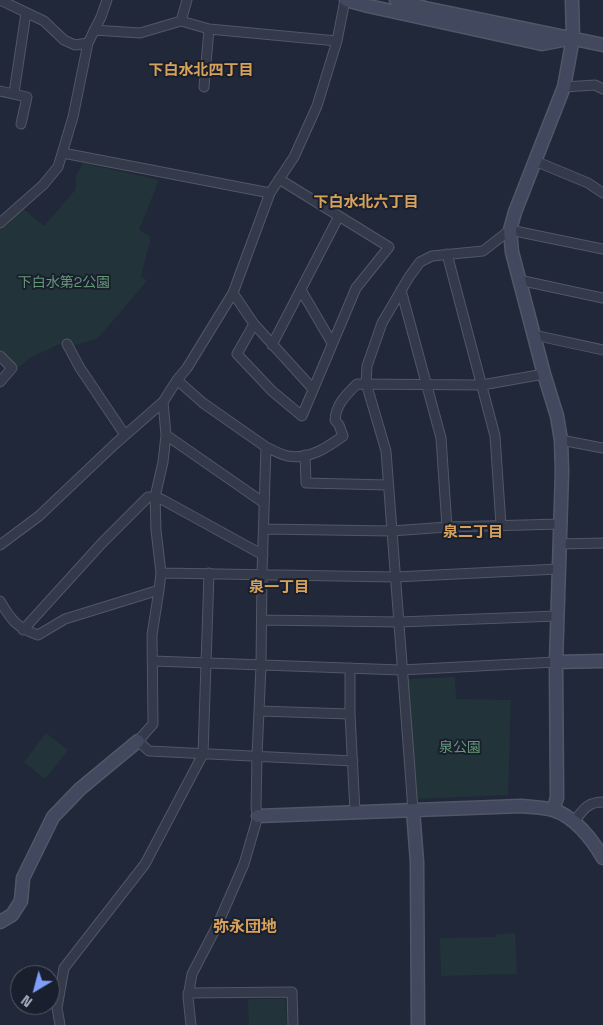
<!DOCTYPE html>
<html>
<head>
<meta charset="utf-8">
<style>
  body { margin:0 }
  #map { position:relative; width:603px; height:1025px; overflow:hidden; background:#202839; font-family:"Space Grotesk",sans-serif }
  canvas { display:block }
  .north { position:absolute; left:10px; top:965px; width:50px; height:50px; box-sizing:border-box; background:#1a1f2e; border:1px solid #565b6b; border-radius:50%; rotate:217deg; font-size:14px; font-weight:700; line-height:20px; text-align:center; color:#afb4c6 }
  .north::after { content:''; display:block; margin:auto; width:18px; height:22px; background:#7f9efa; clip-path:polygon(50% 0,100% 100%,50% 72%,0 100%) }
</style>
</head>
<body>
<div id="map">
<canvas width="603" height="1025"></canvas>
<div class="north">N</div>
</div>
<script>
const context = document.querySelector('canvas').getContext('2d');
context.lineJoin = 'round';
function fillPath(path, color) { context.fillStyle = color; context.fill(path, 'evenodd'); }
function trace(path, color, width, dash) { context.strokeStyle = color; context.lineWidth = width; context.lineCap = dash ? 'butt' : 'round'; context.setLineDash(dash || []); context.stroke(path); }
function drawText(font, color, halo, rows, align = 'center') {
  context.font = font + ' "Space Grotesk","Noto Sans JP",sans-serif'; context.lineWidth = 4; context.setLineDash([]); context.textBaseline = 'middle'; context.strokeStyle = halo; context.fillStyle = color; for (const [text, x, y, turn = 0] of rows) {
    context.save(); context.translate(x, y); context.rotate((+turn || 0) * Math.PI / 180); context.textAlign = isNaN(turn) ? turn : align; if (halo) context.strokeText(text, 0, 0); context.fillText(text, 0, 0); context.restore();
  }
}
const green = new Path2D(`
  M 83,163 L 159,180 L 139,230 L 151,237 L 141,276 L 147,281 L 98,338 L 66,348 L 62,343 L 30,358 L 16,369 L 0,352 L 0,228 L 22,208 L 44,226 L 76,189 L 76,176 Z
  M 455,677 L 456,699 L 511,700 L 508,795 L 416,799 L 407,679 Z
  M 46,733 L 68,750 L 45,779 L 24,762 Z
  M 515,933 L 517,974 L 441,976 L 440,938 L 495,937 L 497,934 Z
  M 248,999 L 285,999 L 287,1025 L 249,1025 Z`);
const street = new Path2D(`
  M 0,0 L 44,21 L 64,40 L 75,45 L 88,43
  M 181,21 L 187,0
  M 94,30 L 140,33 L 181,21 L 209,29 L 337,41
  M 204,87 L 209,29
  M 564,87 L 595,85 L 603,89
  M 0,91 L 27,97 L 21,124
  M 14,93 L 26,13
  M 63,153 L 270,193
  M 535,161 L 588,183 L 603,193
  M 0,223 L 43,185 L 58,167 L 73,117 L 88,43 L 101,17 L 107,0
  M 447,254 L 495,436 L 501,525
  M 519,280 L 603,298
  M 301,290 L 332,343
  M 401,290 L 441,438 L 447,527
  M 233,293 L 254,324 L 237,354 L 272,391 L 302,416 L 356,288 L 389,247 L 279,179
  M 254,324 L 313,389
  M 534,335 L 603,350
  M 67,344 L 80,368 L 125,435
  M 272,345 L 339,216
  M 0,356 L 12,368 L 0,382
  M 166,435 L 264,503
  M 561,440 L 603,448
  M 266,447 C 273,450 281,455 288,456 C 309,460 328,447 343,436 L 339,425 L 335,420 C 336,404 346,395 357,384 L 482,385 L 544,374
  M 305,455 L 306,483 L 388,485
  M 264,529 L 391,531 L 447,527 L 561,524
  M 560,544 L 603,543
  M 0,545 L 39,516 L 115,444 L 163,402
  M 161,573 L 395,577 L 558,569
  M 159,590 L 161,573 L 156,530 L 155,497 L 163,462 L 166,435 L 163,402 L 177,380
  M 0,601 C 11,620 17,628 38,635 L 65,619 L 159,590 L 152,635 L 153,724 L 138,741 L 149,751 L 353,761
  M 262,620 L 399,622 L 557,616
  M 23,630 L 102,543 L 148,497 L 155,497 L 163,500 L 263,555
  M 153,661 L 401,670 L 556,662
  M 350,668 L 350,714 L 355,812
  M 259,711 L 350,714
  M 413,810 L 386,451 L 366,383 L 367,366 L 382,323 L 409,277 L 420,262 L 432,256 L 483,251 L 510,230 L 603,249
  M 574,822 C 583,810 587,802 603,802
  M 188,993 L 292,992 L 293,1025
  M 60,1025 L 57,1008 L 64,968 L 145,864 L 203,754 L 209,573
  M 191,1025 L 188,997 L 192,974 L 217,926 L 244,864 L 258,816 L 256,808 L 257,756 L 261,666 L 262,574 L 266,447 L 203,403 L 177,380 L 187,368 L 233,293 L 270,193 L 294,157 L 317,106 L 337,41 L 345,0`);
const secondary = new Path2D(`
  M 346,0 L 368,6 L 542,44 L 573,38
  M 396,0 L 425,8 L 603,45
  M 556,662 L 603,661
  M 413,810 L 417,862 L 418,1025
  M 553,810 L 557,798 L 556,662 L 562,471 L 561,440 L 557,416 L 544,374 L 512,252 L 510,230 L 515,212 L 564,87 L 573,38 L 572,0
  M 258,816 L 521,806 C 531,807 543,807 553,810 C 574,816 592,839 603,858
  M 0,922 L 12,915 L 21,901 L 23,878 L 53,817 L 80,789 L 138,741`);
const parkNames = [
  ["下白水第2公園",64,283],
  ["泉公園",460,748]
];
const neighbourhoodNames = [
  ["下白水北四丁目",201,71],
  ["下白水北六丁目",366,203],
  ["泉二丁目",473,533],
  ["泉一丁目",279,588]
];
const quarterNames = [
  ["弥永団地",245,928]
];
fillPath(green, '#22343a');
trace(street, '#525767', 11);
trace(secondary, '#525767', 15);
trace(street, '#343a4a', 9);
trace(secondary, '#42485d', 12);
drawText('14px', '#659778', '#1a1f2e', parkNames);
drawText('bold 15px', '#d6a15a', '#1a1f2e', neighbourhoodNames);
drawText('bold 16px', '#d6a15a', '#1a1f2e', quarterNames);
</script>
</body>
</html>
